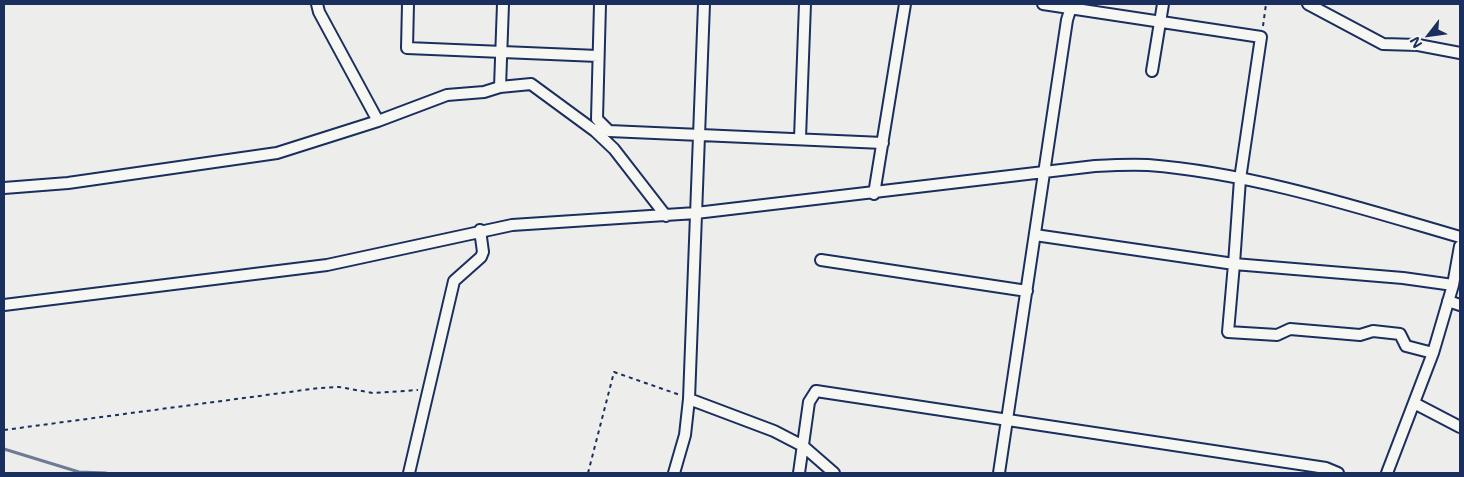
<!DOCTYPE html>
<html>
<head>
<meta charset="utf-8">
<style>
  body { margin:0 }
  #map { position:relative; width:1464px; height:477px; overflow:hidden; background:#edeeec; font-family:Mali,sans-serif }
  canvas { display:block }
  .frame { position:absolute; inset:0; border:5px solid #1b2f5e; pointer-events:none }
  .north { position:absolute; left:1404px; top:10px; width:50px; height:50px; -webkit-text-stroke:4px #f6f6f2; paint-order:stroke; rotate:240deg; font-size:14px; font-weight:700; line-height:20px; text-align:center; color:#1b2f5e }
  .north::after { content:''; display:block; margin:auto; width:18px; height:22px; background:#1b2f5e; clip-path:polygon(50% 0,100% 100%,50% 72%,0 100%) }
</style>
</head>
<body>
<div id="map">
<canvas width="1464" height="477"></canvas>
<div class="frame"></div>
<div class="north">N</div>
</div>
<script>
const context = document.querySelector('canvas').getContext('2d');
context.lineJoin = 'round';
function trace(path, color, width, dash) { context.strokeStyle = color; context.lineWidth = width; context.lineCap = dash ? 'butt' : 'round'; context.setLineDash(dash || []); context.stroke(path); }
const stream = new Path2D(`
  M 4,449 L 79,472 L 106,473`);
const path = new Path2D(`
  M 1263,26 L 1266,4
  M 4,430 L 319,388 L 339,387 L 373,393 L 418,390
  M 588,473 L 614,372 L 680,395`);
const minor = new Path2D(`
  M 317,4 L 319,12 L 378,121 L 447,95 L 484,92 L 500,87 L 503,4
  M 408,4 L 407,48 L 598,56
  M 600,4 L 597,119 L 609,131 L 883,143
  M 1308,4 L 1383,44 L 1418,45 L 1460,53
  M 1152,71 L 1163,4
  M 500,87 L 531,84 L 595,131 L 603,125
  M 595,131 L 614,149 L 666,216
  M 800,138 L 805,4
  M 4,188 L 68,183 L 277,153 L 378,121
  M 874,194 L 905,4
  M 1035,235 L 1234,264 L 1240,179 L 1261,37 L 1043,4
  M 821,260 L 1027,291
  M 1448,301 L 1460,305
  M 4,305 L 327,265 L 512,225 L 696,213 L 1095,166 C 1113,165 1131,164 1148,165 C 1252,173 1360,208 1460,237
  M 1433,353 L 1406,346 L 1400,334 L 1373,331 L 1360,335 L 1290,329 L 1277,335 L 1228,332 L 1234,264 L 1403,278 L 1453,285
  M 689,399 L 774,431 L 803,446 L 834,473
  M 1414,403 L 1460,427
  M 409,473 L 454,281 L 481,257 L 483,252 L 480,230
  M 674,473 L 685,435 L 689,399 L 704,4
  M 799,473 L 809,402 L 816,391 L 1326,468 L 1338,473
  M 999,473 L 1067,20 L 1072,4
  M 1387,473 L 1433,353 L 1453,285 L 1460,246`);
trace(stream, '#6e7a96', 3);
trace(minor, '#1b2f5e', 14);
trace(path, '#1b2f5e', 2, [4, 4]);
trace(minor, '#f6f6f2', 10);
</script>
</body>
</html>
